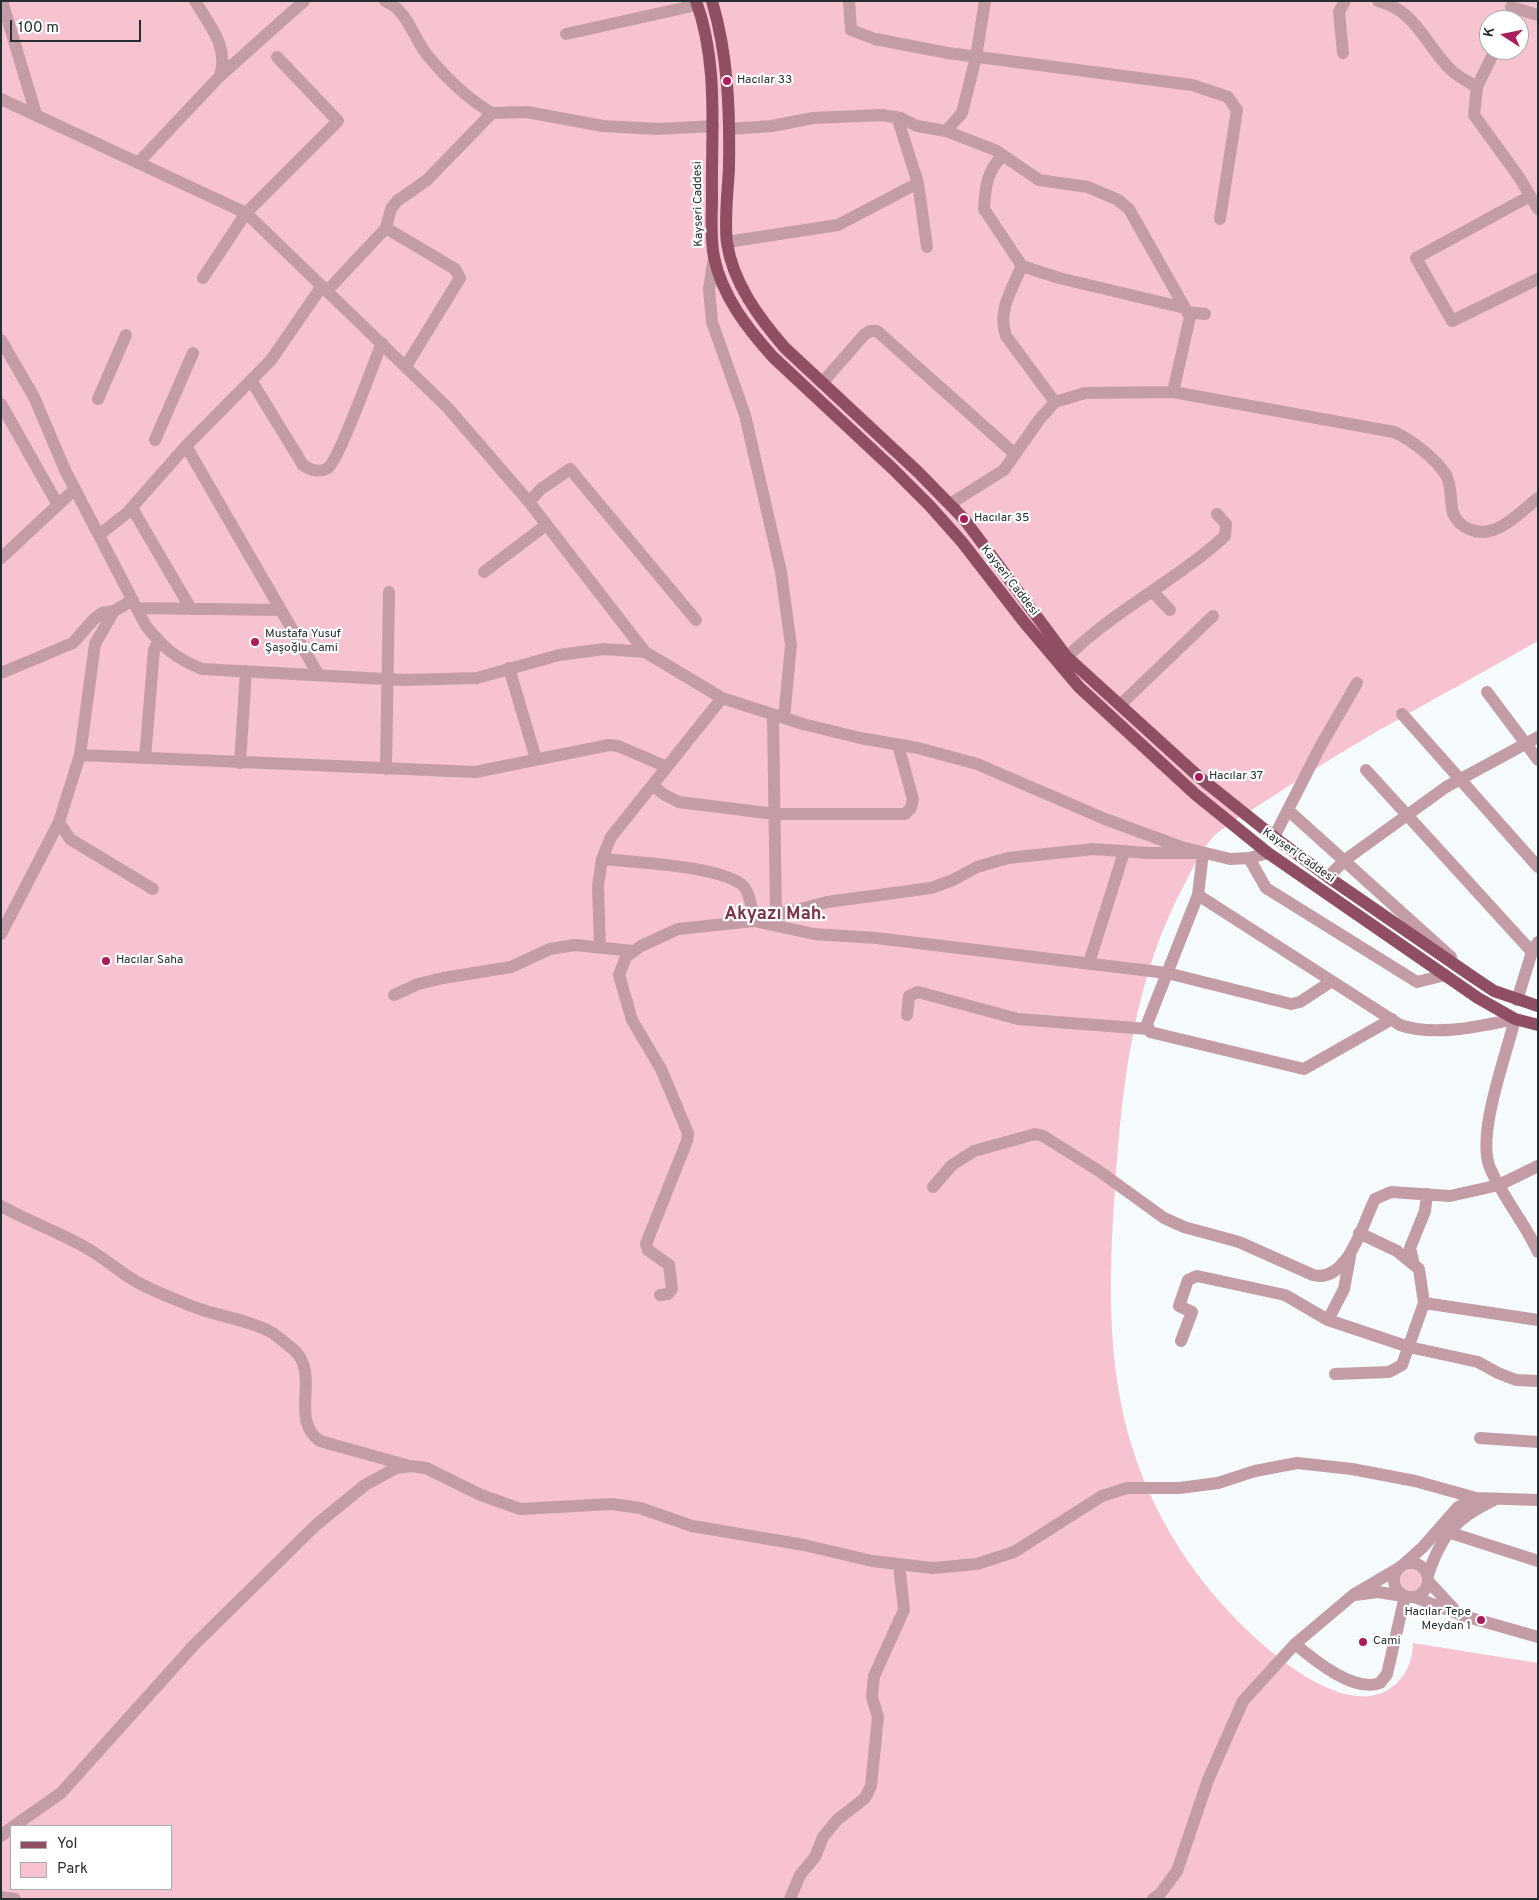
<!DOCTYPE html>
<html>
<head>
<meta charset="utf-8">
<style>
  body { margin:0 }
  #map { position:relative; width:1539px; height:1900px; overflow:hidden; background:#f6fbfd; font-family:Overpass,sans-serif }
  canvas { display:block }
  .frame { position:absolute; inset:0; border:2px solid #242d31; pointer-events:none }
  .legend { position:absolute; left:10px; top:1825px; width:162px; height:65px; box-sizing:border-box; background:#fff; border:1px solid #a7abad; margin:0; padding:6px 9px; list-style:none; font-size:15px; color:#242d31 }
  .legend li { display:flex; align-items:center; gap:10px; height:25px }
  .legend b { width:25px; border:1px solid #a7abad }
  .north { position:absolute; left:1479px; top:10px; width:50px; height:50px; box-sizing:border-box; background:#fff; border:1px solid #a7abad; border-radius:50%; rotate:281deg; font-size:14px; font-weight:700; line-height:20px; text-align:center; color:#242d31 }
  .north::after { content:''; display:block; margin:auto; width:18px; height:22px; background:#aa1c5a; clip-path:polygon(50% 0,100% 100%,50% 72%,0 100%) }
  .scale { position:absolute; left:10px; top:20px; width:131px; height:22px; box-sizing:border-box; border:2px solid #242d31; border-top:0; padding-left:6px; font-size:15px; line-height:18px; white-space:nowrap; color:#242d31; -webkit-text-stroke:4px #fff; paint-order:stroke }
</style>
</head>
<body>
<div id="map">
<canvas width="1539" height="1900"></canvas>
<div class="frame"></div>
<ul class="legend">
<li><b style="height:6px;background:#904e62"></b>Yol</li>
<li><b style="height:14px;background:#f8c3d0"></b>Park</li>
</ul>
<div class="north">K</div>
<div class="scale">100 m</div>
</div>
<script>
const context = document.querySelector('canvas').getContext('2d');
context.lineJoin = 'round';
function fillPath(path, color) { context.fillStyle = color; context.fill(path, 'evenodd'); }
function trace(path, color, width, dash) { context.strokeStyle = color; context.lineWidth = width; context.lineCap = dash ? 'butt' : 'round'; context.setLineDash(dash || []); context.stroke(path); }
function drawText(font, color, halo, rows, align = 'center') {
  context.font = font + ' Overpass,sans-serif'; context.lineWidth = 4.5; context.setLineDash([]); context.textBaseline = 'middle'; context.strokeStyle = halo; context.fillStyle = color; for (const [text, x, y, turn = 0] of rows) {
    context.save(); context.translate(x, y); context.rotate((+turn || 0) * Math.PI / 180); context.textAlign = isNaN(turn) ? turn : align; if (halo) context.strokeText(text, 0, 0); context.fillText(text, 0, 0); context.restore();
  }
}
const green = new Path2D(`
  M 1,1 L 1538,1 L 1538,641 C 1452,690 1363,736 1281,791 C 1262,804 1229,822 1214,836 C 1202,848 1192,870 1184,885 C 1134,979 1122,1083 1115,1188 C 1109,1275 1106,1363 1132,1447 C 1157,1528 1208,1600 1274,1654 C 1304,1678 1362,1717 1397,1683 C 1408,1672 1413,1658 1413,1643 L 1538,1663 L 1538,1899 L 1,1899 ZM 1489,20 L 1519,20 L 1519,50 L 1489,50 ZM 11,1826 L 171,1826 L 171,1889 L 11,1889 Z
  M1400 1580a11 11 0 1 1 22 0a11 11 0 1 1-22 0Z`);
const minor = new Path2D(`
  M 2,1 L 36,114
  M 385,1 C 408,10 413,38 428,56 C 447,79 466,98 492,113
  M 849,1 L 851,30 L 875,39 L 948,53 L 1192,85 L 1228,97 L 1237,110 L 1220,219
  M 1378,1 C 1417,11 1426,46 1451,70 C 1458,77 1469,82 1477,87
  M 1511,7 L 1538,15
  M 566,34 L 697,5
  M 1495,50 L 1477,87 L 1474,115 L 1519,177 L 1538,209
  M 1343,53 L 1339,12 L 1345,1
  M 220,76 L 304,1
  M 1,99 L 246,213 L 448,408 L 529,502 L 645,652 L 722,698 L 803,724 L 860,738 L 918,748 L 977,764 L 1105,819 L 1181,847 L 1230,859 L 1249,858 L 1268,853
  M 729,129 L 772,126 L 813,118 L 882,115 L 901,118 L 917,126 L 946,131 L 995,150 L 1039,180 L 1088,187 L 1118,200 L 1129,209 L 1190,317 L 1173,392
  M 946,131 L 962,113 L 976,57 L 985,1
  M 1003,155 C 987,171 985,187 984,209 L 1022,266 L 1059,278 L 1185,308
  M 138,163 L 220,76 C 229,46 210,26 195,1
  M 918,183 L 927,247
  M 1530,196 L 1416,258 L 1452,321 L 1538,279
  M 386,228 L 455,269 L 460,278 L 406,366
  M 727,242 L 838,225 L 918,183 L 897,117
  M 714,257 L 709,289 L 712,322 L 745,415 L 781,572 L 791,645 L 784,718
  M 1022,266 C 1012,289 997,311 1006,336 L 1055,402
  M 203,278 L 246,213 L 338,121 L 277,57
  M 327,291 L 386,228 L 391,209 L 397,201 L 427,180 L 492,113 L 527,112 L 603,126 L 658,129 L 713,126
  M 1187,312 L 1205,314
  M 1,340 L 34,397 L 65,470 L 146,626 C 164,648 175,658 202,669 L 403,680 L 477,678 L 559,655 L 604,649 L 645,652
  M 251,380 L 303,465 C 310,470 320,473 328,468 C 339,460 374,362 382,343
  M 822,383 L 864,335 L 870,331 L 877,331 L 1015,454
  M 98,399 L 126,335
  M 1,404 L 58,505
  M 155,440 L 193,353
  M 186,446 L 318,674
  M 529,502 L 541,489 L 570,469 L 696,620
  M 950,504 L 1004,470 L 1039,420 L 1055,402 L 1085,393 L 1173,392 L 1394,432 C 1412,440 1435,458 1446,475 C 1452,485 1450,502 1453,513 C 1456,520 1461,526 1469,529 C 1495,541 1519,513 1538,498
  M 132,508 L 191,609
  M 99,535 L 127,513 L 186,446 L 271,360 L 322,286
  M 1,558 L 75,489
  M 484,572 L 546,525
  M 1152,591 L 1170,610
  M 137,608 L 281,610
  M 114,611 L 95,644 L 80,755 L 59,822 L 70,839 L 153,889
  M 1067,657 C 1114,610 1176,581 1225,536 L 1226,524 L 1217,514
  M 509,668 L 536,759
  M 1,673 L 73,643 L 94,619 L 102,613 L 114,611 L 133,600
  M 1487,692 L 1538,760
  M 1120,705 L 1213,616
  M 1402,714 L 1538,867
  M 773,715 L 776,916
  M 80,755 L 475,772 L 609,745 L 618,746 L 667,767
  M 145,758 L 154,650 L 159,641
  M 240,763 L 246,671
  M 386,769 L 389,592
  M 1366,770 L 1532,952
  M 653,786 L 665,795 L 679,802 L 775,814 L 905,814 L 911,808 L 913,799 L 898,745
  M 1289,811 L 1451,957
  M 1274,837 L 1320,747 L 1357,683
  M 1249,858 L 1266,888 L 1417,982 L 1445,975
  M 602,859 C 631,862 728,866 745,888 C 751,897 752,911 754,921 L 814,934 L 876,938 L 1167,973 L 1291,1004 L 1300,1002 L 1332,981
  M 1328,877 L 1345,860 L 1446,787 L 1538,737
  M 1198,895 L 1400,1025 C 1434,1037 1481,1026 1515,1019 C 1506,1056 1476,1135 1490,1168 C 1503,1198 1525,1223 1538,1252
  M 1,934 L 59,822
  M 600,947 L 598,886 L 602,859 L 611,837 L 722,698
  M 1089,963 L 1124,852
  M 394,995 L 418,984 L 443,978 L 511,967 L 550,949 L 575,945 L 633,951
  M 1517,1000 L 1532,952 L 1538,942
  M 907,1015 L 909,996 L 918,992 L 1018,1019 L 1148,1029
  M 933,1187 L 952,1165 L 974,1151 L 1035,1134 L 1043,1136 L 1099,1171 L 1164,1218 L 1184,1227 L 1239,1242 L 1313,1275 C 1348,1284 1363,1222 1375,1199 L 1391,1192 L 1450,1196 L 1499,1185 L 1538,1166
  M 1,1206 C 28,1221 56,1231 83,1246 C 102,1256 118,1271 137,1282 C 153,1291 172,1298 189,1305 C 214,1316 244,1318 269,1331 C 277,1335 285,1343 293,1349 C 322,1374 288,1419 320,1441 L 406,1465
  M 1414,1265 L 1410,1248 L 1425,1211 L 1427,1194
  M 660,1295 L 668,1294 L 672,1289 L 669,1265 L 648,1250 L 646,1244 L 687,1141 L 688,1133 L 661,1069 L 632,1020 L 619,975 L 626,957 L 641,946 L 678,929 L 754,921 L 827,902 L 931,888 L 953,880 L 977,867 L 1008,858 L 1094,849 L 1148,853 L 1203,853 L 1198,895 L 1147,1024 L 1150,1032 L 1304,1069 L 1392,1019
  M 1424,1303 L 1538,1320
  M 1328,1320 L 1344,1289 L 1350,1257
  M 1181,1341 L 1192,1312 L 1179,1306 L 1188,1280 L 1197,1276 L 1285,1295 L 1328,1320 L 1409,1347 L 1478,1362 L 1498,1373 L 1516,1380 L 1538,1381
  M 1335,1374 L 1389,1372 L 1402,1365 L 1424,1303 L 1419,1269 L 1397,1251 L 1359,1233
  M 1480,1438 L 1538,1442
  M 1448,1532 L 1538,1561
  M1394 1580a17 17 0 1 1 34 0a17 17 0 1 1-34 0Z
  M 1404,1564 L 1423,1547 L 1458,1507 L 1476,1498 L 1538,1500
  M 1428,1575 C 1441,1536 1455,1518 1494,1500
  M 1428,1581 L 1454,1609
  M 1355,1595 L 1378,1592 L 1403,1596
  M 1414,1597 L 1464,1616 L 1538,1637
  M 1295,1644 C 1314,1660 1354,1693 1380,1683 L 1387,1674 L 1405,1596
  M 14,1826 L 61,1793 L 194,1645 L 316,1525 L 365,1485 L 396,1468 L 411,1466 L 426,1468 L 481,1495 L 520,1509 L 612,1504 L 640,1508 L 692,1526 L 804,1545 L 872,1561 L 933,1568 L 977,1564 L 1014,1552 L 1102,1496 L 1127,1488 L 1179,1488 L 1218,1483 L 1255,1471 L 1297,1463 L 1352,1469 L 1415,1481 L 1476,1498
  M 1,1836 L 11,1828
  M 1,1897 L 15,1899
  M 790,1899 L 800,1875 L 815,1857 L 823,1837 L 837,1820 L 865,1798 L 871,1786 L 878,1717 L 872,1697 L 874,1676 L 904,1610 L 899,1564
  M 1153,1899 L 1160,1894 L 1177,1871 L 1208,1780 L 1243,1701 L 1295,1644 L 1353,1595 L 1399,1568`);
const major = new Path2D(`
  M 696,1 C 719,64 711,131 712,196 C 712,216 710,238 714,257 C 722,296 747,328 773,357 L 893,469 L 930,506 L 962,542 L 1024,622 L 1079,687 L 1195,794 L 1268,853 L 1478,998 L 1515,1019 L 1538,1025
  M 712,1 C 728,55 730,110 729,167 C 728,191 724,219 727,243 C 733,283 759,318 785,348 L 918,472 L 964,519 L 1067,657 L 1199,777 L 1274,837 L 1328,877 L 1473,977 L 1494,991 L 1538,1006`);
const markers = [
  [727,81,5,"#aa1c5a"],
  [964,519,5,"#aa1c5a"],
  [255,642,5,"#aa1c5a"],
  [1199,777,5,"#aa1c5a"],
  [106,961,5,"#aa1c5a"],
  [1481,1620,5,"#aa1c5a"],
  [1363,1642,5,"#aa1c5a"]
];
const poiNames = [
  ["Hacılar 33",737,81],
  ["Hacılar 35",974,519],
  ["Mustafa Yusuf",265,635],
  ["Şaşoğlu Cami",265,649],
  ["Hacılar 37",1209,777],
  ["Hacılar Saha",116,961],
  ["Hacılar Tepe",1471,1613,"right"],
  ["Meydan 1",1471,1627,"right"],
  ["Cami",1373,1642]
];
const streetNames = [
  ["Kayseri Caddesi",699,204,-91],
  ["Kayseri Caddesi",1009,581,52],
  ["Kayseri Caddesi",1298,856,35]
];
const districtNames = [
  ["Akyazı Mah.",775,915]
];
fillPath(green, '#f8c3d0');
trace(minor, '#c39ca6', 12);
trace(major, '#904e62', 12);
for (const [x, y, r, color] of markers) { const dot = new Path2D(); dot.arc(x, y, r, 0, 2 * Math.PI); context.fillStyle = color; context.fill(dot); trace(dot, '#fff', 2); }
drawText('12px', '#242d31', '#fff', poiNames, 'left');
drawText('12px', '#242d31', '#fff', streetNames);
drawText('bold 18px', '#7a354c', '#fff', districtNames);
</script>
</body>
</html>
